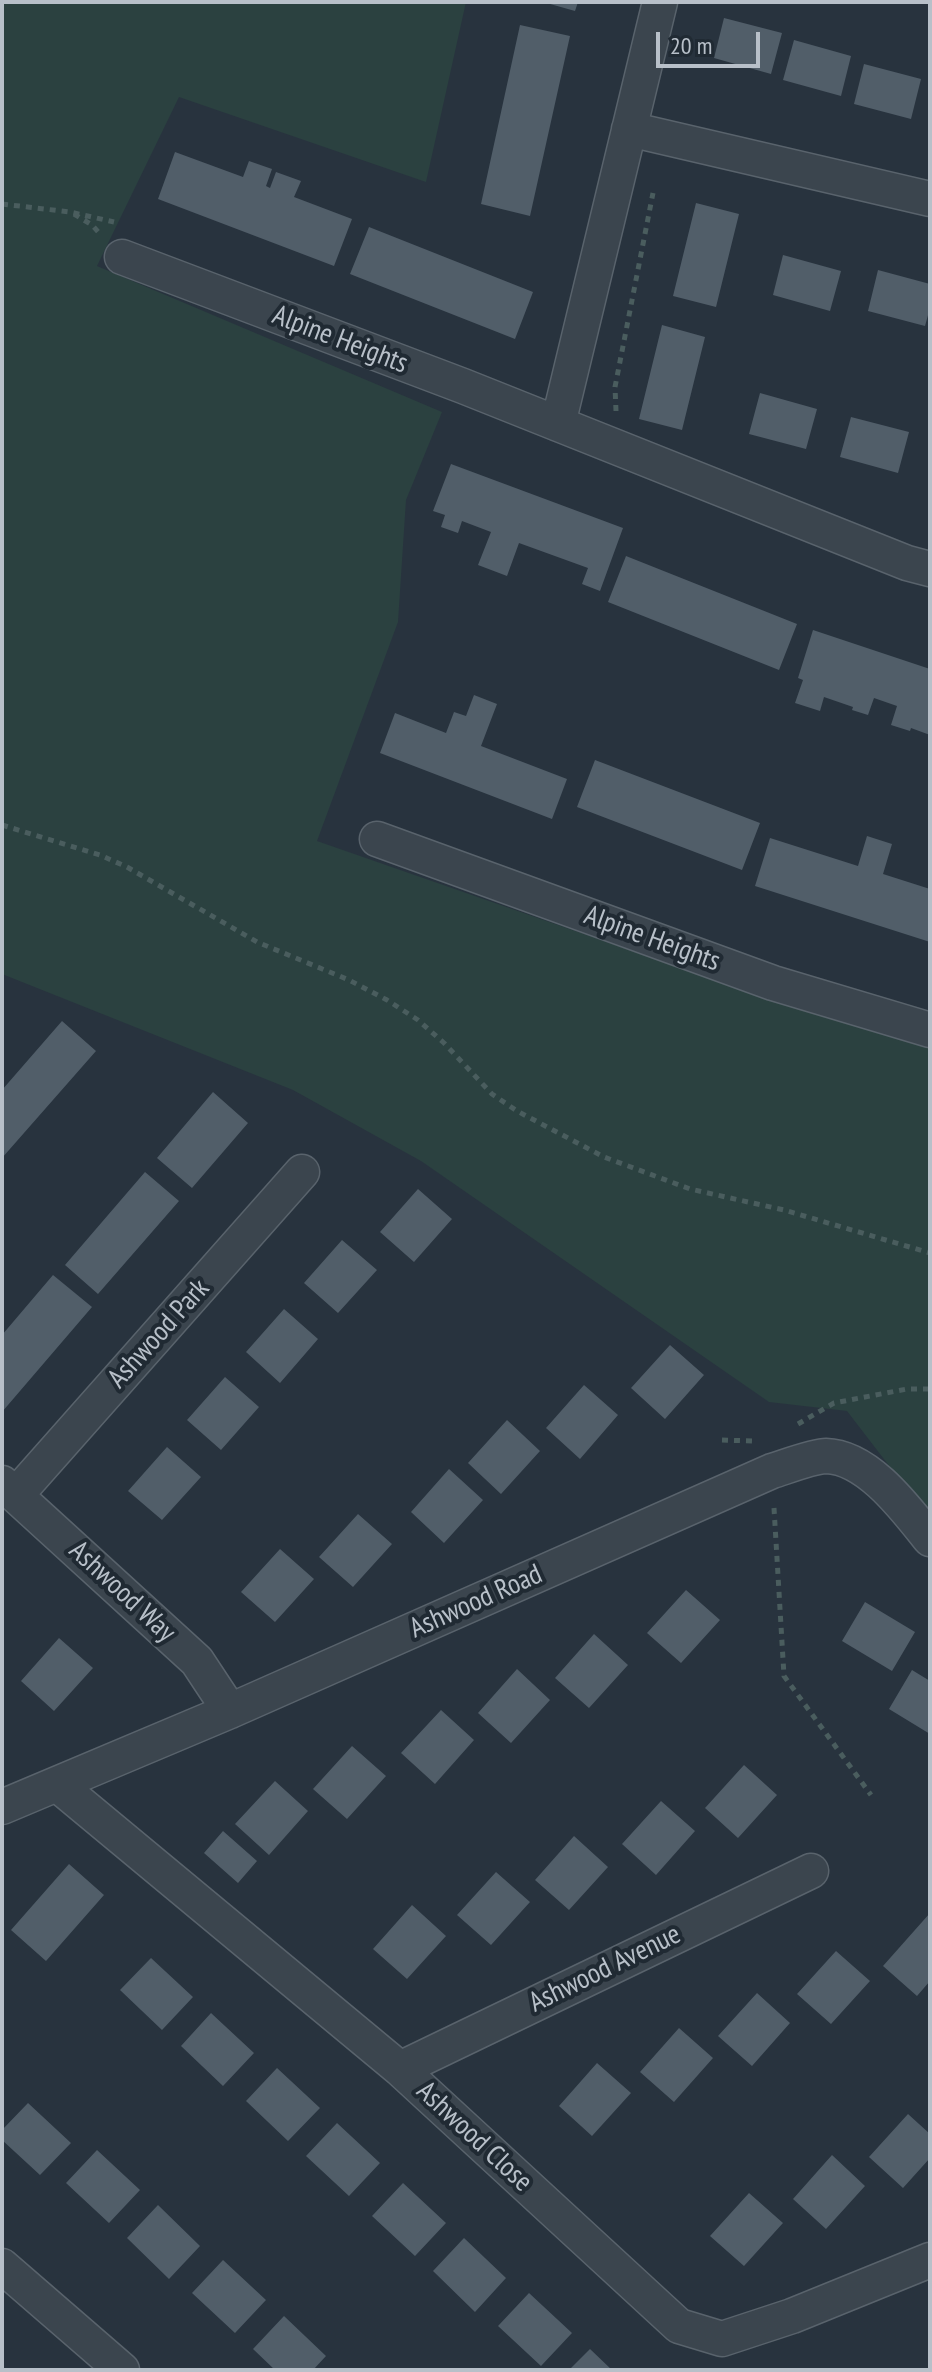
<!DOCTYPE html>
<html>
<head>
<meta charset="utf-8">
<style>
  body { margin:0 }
  #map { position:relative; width:932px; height:2372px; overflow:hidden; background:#28333e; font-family:"PT Sans Narrow",sans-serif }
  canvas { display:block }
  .frame { position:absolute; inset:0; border:4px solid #b8c0c9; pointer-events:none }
  .scale { position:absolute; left:656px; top:32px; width:104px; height:36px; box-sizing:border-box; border:4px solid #b8c0c9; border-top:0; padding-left:10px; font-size:24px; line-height:28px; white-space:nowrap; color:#b8c0c9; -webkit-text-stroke:6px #202a33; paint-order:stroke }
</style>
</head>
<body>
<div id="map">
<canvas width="932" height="2372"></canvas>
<div class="frame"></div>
<div class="scale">20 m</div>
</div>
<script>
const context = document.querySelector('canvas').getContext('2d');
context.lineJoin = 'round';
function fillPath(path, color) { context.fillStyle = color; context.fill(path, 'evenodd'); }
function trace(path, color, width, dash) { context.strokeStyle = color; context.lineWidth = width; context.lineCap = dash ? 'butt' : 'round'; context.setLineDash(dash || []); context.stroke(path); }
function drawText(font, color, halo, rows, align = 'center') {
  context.font = font + ' "PT Sans Narrow",sans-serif'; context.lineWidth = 8; context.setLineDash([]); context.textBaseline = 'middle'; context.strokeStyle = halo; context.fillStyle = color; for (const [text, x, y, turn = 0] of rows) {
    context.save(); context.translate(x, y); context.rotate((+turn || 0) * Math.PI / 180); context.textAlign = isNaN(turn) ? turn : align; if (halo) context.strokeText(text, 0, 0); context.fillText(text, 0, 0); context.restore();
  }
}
const green = new Path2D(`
  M 2,2 L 466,2 L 426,182 L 179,97 L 97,266 L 442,412 L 406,500 L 398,622 L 317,841 L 690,971 L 930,1046 L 930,1519 L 847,1411 L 769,1402 L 421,1161 L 293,1090 L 2,974 Z`);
const building = new Path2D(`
  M 543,2 L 578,2 L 575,11 Z
  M 724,18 L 782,33 L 771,74 L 714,58 Z
  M 520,25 L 570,36 L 530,216 L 481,204 Z
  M 794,40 L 851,56 L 841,96 L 783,80 Z
  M 864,64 L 921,79 L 911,119 L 854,104 Z
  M 175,152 L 243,177 L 249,161 L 272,169 L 266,186 L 270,188 L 276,172 L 301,181 L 294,197 L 352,219 L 334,266 L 158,199 Z
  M 696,203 L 739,214 L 716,307 L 673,296 Z
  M 369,227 L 533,292 L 515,339 L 350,274 Z
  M 783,255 L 841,271 L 830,311 L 773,295 Z
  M 878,270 L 930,284 L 930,308 L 925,326 L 868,311 Z
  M 662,325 L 705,337 L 682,430 L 639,419 Z
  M 760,393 L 817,409 L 806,449 L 749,434 Z
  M 851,417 L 909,432 L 898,473 L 840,457 Z
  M 451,464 L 623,528 L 600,591 L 582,584 L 588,568 L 519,543 L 507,576 L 478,565 L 491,532 L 462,521 L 458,533 L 441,527 L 445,515 L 433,511 Z
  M 626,556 L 797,624 L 779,670 L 608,602 Z
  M 813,630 L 930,669 L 930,735 L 911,728 L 910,731 L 891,725 L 897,706 L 874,698 L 868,715 L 852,710 L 853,707 L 824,697 L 820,711 L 795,703 L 803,680 L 798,678 Z
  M 474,695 L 497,704 L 481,746 L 567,779 L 552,819 L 380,753 L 395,713 L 446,733 L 454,712 L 466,716 Z
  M 595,760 L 760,823 L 742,870 L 577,807 Z
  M 867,836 L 892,844 L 883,874 L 930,889 L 930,942 L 755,886 L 770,838 L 858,866 Z
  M 62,1021 L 96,1051 L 2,1158 L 2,1090 Z
  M 213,1092 L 248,1123 L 192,1188 L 157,1158 Z
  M 145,1172 L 179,1201 L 98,1294 L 65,1265 Z
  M 418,1189 L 452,1219 L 414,1262 L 380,1232 Z
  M 342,1240 L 377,1270 L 338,1313 L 304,1283 Z
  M 53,1275 L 92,1307 L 2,1412 L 2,1335 Z
  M 284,1309 L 318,1339 L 280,1383 L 246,1352 Z
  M 670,1345 L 704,1375 L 665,1419 L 631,1388 Z
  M 225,1377 L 259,1407 L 221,1450 L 187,1420 Z
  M 584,1385 L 618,1415 L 580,1459 L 546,1428 Z
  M 507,1420 L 540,1451 L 501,1494 L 468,1463 Z
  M 167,1447 L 201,1477 L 162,1520 L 128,1491 Z
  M 449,1469 L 483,1500 L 444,1543 L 411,1512 Z
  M 358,1514 L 392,1544 L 353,1587 L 319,1557 Z
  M 280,1549 L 314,1579 L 275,1622 L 241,1592 Z
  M 686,1590 L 720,1620 L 681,1663 L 647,1633 Z
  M 865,1602 L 915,1632 L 892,1671 L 842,1641 Z
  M 594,1634 L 628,1665 L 589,1708 L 555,1678 Z
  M 59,1638 L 93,1668 L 54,1711 L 21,1681 Z
  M 517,1669 L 550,1700 L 511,1743 L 478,1713 Z
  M 912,1670 L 930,1681 L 930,1734 L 889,1709 Z
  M 441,1710 L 474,1740 L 435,1784 L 401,1753 Z
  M 352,1746 L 386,1776 L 347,1819 L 313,1789 Z
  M 744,1765 L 777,1795 L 738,1838 L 705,1808 Z
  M 275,1781 L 308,1811 L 269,1855 L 235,1824 Z
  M 661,1801 L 695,1831 L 656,1875 L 622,1844 Z
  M 223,1831 L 257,1861 L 238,1883 L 204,1853 Z
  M 574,1836 L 608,1867 L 569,1910 L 535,1880 Z
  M 69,1864 L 104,1895 L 46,1961 L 11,1930 Z
  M 496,1872 L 530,1902 L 491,1945 L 457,1915 Z
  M 412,1905 L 446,1936 L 407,1979 L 373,1949 Z
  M 930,1913 L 930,1981 L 917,1996 L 883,1966 Z
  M 836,1951 L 870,1981 L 831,2024 L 797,1994 Z
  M 151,1958 L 193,1997 L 162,2030 L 120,1990 Z
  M 757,1993 L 790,2023 L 752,2066 L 718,2036 Z
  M 211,2013 L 254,2053 L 223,2086 L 181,2046 Z
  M 679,2028 L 713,2058 L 674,2102 L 640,2072 Z
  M 597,2063 L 631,2093 L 592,2136 L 559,2106 Z
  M 277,2068 L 320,2108 L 288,2141 L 246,2101 Z
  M 28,2103 L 71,2143 L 40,2175 L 2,2140 L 2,2130 Z
  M 908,2114 L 930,2134 L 930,2158 L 903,2188 L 869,2157 Z
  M 337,2123 L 380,2163 L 349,2196 L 306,2156 Z
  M 97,2150 L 140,2190 L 109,2223 L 66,2183 Z
  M 832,2155 L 865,2186 L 826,2229 L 793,2199 Z
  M 403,2183 L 446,2223 L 415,2256 L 372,2216 Z
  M 749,2193 L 783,2223 L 744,2266 L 710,2236 Z
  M 158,2205 L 200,2246 L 169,2279 L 127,2238 Z
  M 464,2238 L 506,2278 L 475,2312 L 433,2271 Z
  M 223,2260 L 266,2300 L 235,2333 L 192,2293 Z
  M 529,2293 L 572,2333 L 541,2366 L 498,2326 Z
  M 284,2316 L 326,2356 L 313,2370 L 275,2370 L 253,2349 Z
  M 590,2349 L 612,2370 L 569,2370 Z`);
const path = new Path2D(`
  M 2,204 L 70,212 L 114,222
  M 74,214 L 92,225 L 101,235
  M 616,411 L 615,387 L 653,193
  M 2,825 L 100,855 L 127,867 L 257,942 L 349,980 L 387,1000 L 418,1020 L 444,1043 L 492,1094 L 517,1111 L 604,1157 L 690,1189 L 784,1210 L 930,1253
  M 798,1424 L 834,1403 L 907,1389 L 930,1389
  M 722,1440 L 753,1441
  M 774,1508 L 784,1676 L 871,1795`);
const minor = new Path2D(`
  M 629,129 L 930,199
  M 122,257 L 463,386 L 907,563 L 930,569
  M 558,424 L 660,2
  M 377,839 L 773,983 L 930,1030
  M 2,1483 L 197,1661 L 230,1711
  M 16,1495 L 302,1172
  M 58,1785 L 400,2069 L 679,2326 L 722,2339 L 792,2316 L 930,2260
  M 2,1807 L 230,1711 L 772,1471 C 785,1467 814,1456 826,1456 C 868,1457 906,1509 930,1539
  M 400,2069 L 811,1871
  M 2,2266 L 122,2370`);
const streetNames = [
  ["Alpine Heights",340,340,21],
  ["Alpine Heights",652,939,20],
  ["Ashwood Park",159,1334,-48],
  ["Ashwood Way",122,1592,43],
  ["Ashwood Road",476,1602,-24],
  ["Ashwood Avenue",605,1969,-26],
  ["Ashwood Close",474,2137,43]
];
fillPath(green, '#2b4140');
fillPath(building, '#515e69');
trace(minor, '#59636c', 37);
trace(path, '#4a5d5e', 5, [6, 6]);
trace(minor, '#3b454e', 34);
drawText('28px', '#b8c0c9', '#202a33', streetNames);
</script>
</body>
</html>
